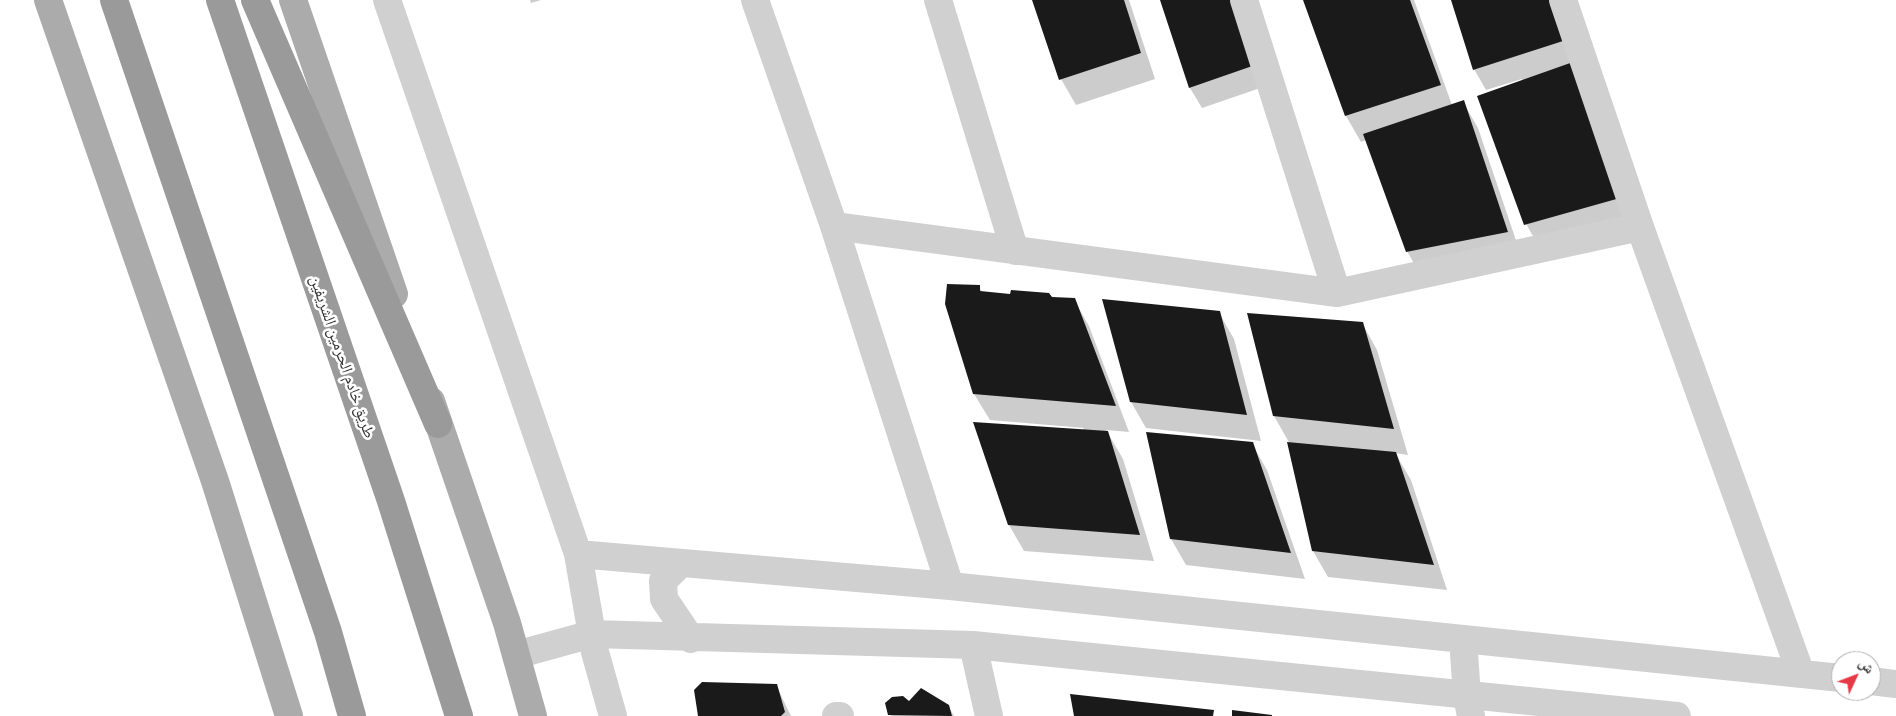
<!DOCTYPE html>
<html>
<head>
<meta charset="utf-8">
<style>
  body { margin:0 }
  #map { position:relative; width:1896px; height:716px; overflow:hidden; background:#fff; font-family:Karla,"Noto Naskh Arabic",sans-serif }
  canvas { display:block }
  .north { position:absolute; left:1831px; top:651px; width:50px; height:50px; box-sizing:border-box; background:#fff; border:1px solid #adadad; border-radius:50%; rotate:47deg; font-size:14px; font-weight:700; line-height:20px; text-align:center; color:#333 }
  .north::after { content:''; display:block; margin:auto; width:18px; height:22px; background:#e63946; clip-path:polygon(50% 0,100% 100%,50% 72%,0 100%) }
</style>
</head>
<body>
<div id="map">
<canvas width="1896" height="716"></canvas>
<div class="north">ش</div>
</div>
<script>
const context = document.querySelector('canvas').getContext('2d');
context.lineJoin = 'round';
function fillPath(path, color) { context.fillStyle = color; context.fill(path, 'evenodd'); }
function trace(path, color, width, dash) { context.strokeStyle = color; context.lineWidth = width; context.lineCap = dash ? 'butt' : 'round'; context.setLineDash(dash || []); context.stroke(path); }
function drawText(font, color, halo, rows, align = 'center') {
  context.font = font + ' Karla,"Noto Naskh Arabic",sans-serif'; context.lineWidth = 5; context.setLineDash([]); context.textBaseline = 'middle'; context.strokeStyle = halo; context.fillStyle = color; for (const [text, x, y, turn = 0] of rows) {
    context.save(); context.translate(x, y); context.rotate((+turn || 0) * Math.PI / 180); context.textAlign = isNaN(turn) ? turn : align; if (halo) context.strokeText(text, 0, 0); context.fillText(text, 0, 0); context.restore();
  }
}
const shadow = new Path2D(`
  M 530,0 L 541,0 L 531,3 Z
  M 1033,0 L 1129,0 L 1155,79 L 1076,105 L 1061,79 Z
  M 1162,0 L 1245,0 L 1272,84 L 1202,108 L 1190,88 Z
  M 1305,0 L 1414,0 L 1452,105 L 1463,102 L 1478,128 L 1522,258 L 1422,278 L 1407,251 L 1366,140 L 1361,142 L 1346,116 Z
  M 1452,0 L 1554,0 L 1635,224 L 1541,250 L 1526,224 L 1522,79 L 1486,90 L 1474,69 Z
  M 979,287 L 983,293 L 1074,300 L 1089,326 L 1129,432 L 1106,430 L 1123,459 L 1154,561 L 1024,551 L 1009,525 L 1084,428 L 990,420 L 974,394 Z
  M 1219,313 L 1234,339 L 1261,441 L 1146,428 L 1131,402 Z
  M 1362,323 L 1377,350 L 1408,455 L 1395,453 L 1411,480 L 1447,590 L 1328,577 L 1313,551 L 1290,444 L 1274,416 Z
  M 1252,444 L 1267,470 L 1305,579 L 1186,565 L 1171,539 Z
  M 776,685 L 791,716 L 699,716 Z
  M 909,703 L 948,706 L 954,716 L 890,716 Z`);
const building = new Path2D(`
  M 1032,0 L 1124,0 L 1141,53 L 1059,80 Z
  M 1160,0 L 1241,0 L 1261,63 L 1189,88 Z
  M 1303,0 L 1410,0 L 1441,85 L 1345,116 Z
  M 1451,0 L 1550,0 L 1563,41 L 1473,70 Z
  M 1573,62 L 1620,198 L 1524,225 L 1477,96 Z
  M 1464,100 L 1508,232 L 1406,252 L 1363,134 Z
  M 947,284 L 980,285 L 980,291 L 1010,294 L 1011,290 L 1049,293 L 1052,297 L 1075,298 L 1116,406 L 973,394 L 945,304 Z
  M 1102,299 L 1220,311 L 1247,415 L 1130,402 Z
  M 1247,313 L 1363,322 L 1394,429 L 1273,416 Z
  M 973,422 L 1108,431 L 1140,535 L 1008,525 Z
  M 1146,432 L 1253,442 L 1291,553 L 1170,539 Z
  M 1287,442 L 1396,452 L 1434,565 L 1312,551 Z
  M 702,682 L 777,684 L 785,712 L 781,716 L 698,716 L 694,690 Z
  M 921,688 L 949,705 L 952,716 L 888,715 L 885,703 L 892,697 L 903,696 L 909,701 Z
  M 1070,694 L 1214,710 L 1213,716 L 1074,716 Z
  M 1232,710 L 1272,715 L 1272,716 L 1232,716 Z`);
const minor = new Path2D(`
  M 387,0 L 578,554 L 595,652 L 613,716
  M 755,0 L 834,226 L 950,586
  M 938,0 L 1015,251
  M 1244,0 L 1337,293
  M 1563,0 L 1640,227 L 1801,674
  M 834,226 L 1337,293 L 1640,227
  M 578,554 L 950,586 L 1841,678
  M 681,563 L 663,581 L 664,599 L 691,639
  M 1463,639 L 1467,696 L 1471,716
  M 973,645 L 989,716
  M 516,655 L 592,634 L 973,645 L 1677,716
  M 1871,681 L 1896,684
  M 836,716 L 840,716`);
const major = new Path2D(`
  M 48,0 L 215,481 L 289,716
  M 293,0 L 394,294
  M 431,401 L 507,623 L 533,716`);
const highway = new Path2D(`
  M 114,0 L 328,632 L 352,716
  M 220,0 L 391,501 L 459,716
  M 255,0 L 438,424`);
const streetNames = [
  ["طريق خادم الحرمين الشريفين",342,357,71]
];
fillPath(shadow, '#0003');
fillPath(building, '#1a1a1a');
trace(minor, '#d0d0d0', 28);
trace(major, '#ababab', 28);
trace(highway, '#9a9a9a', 28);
drawText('16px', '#333', '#fff', streetNames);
</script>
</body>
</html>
